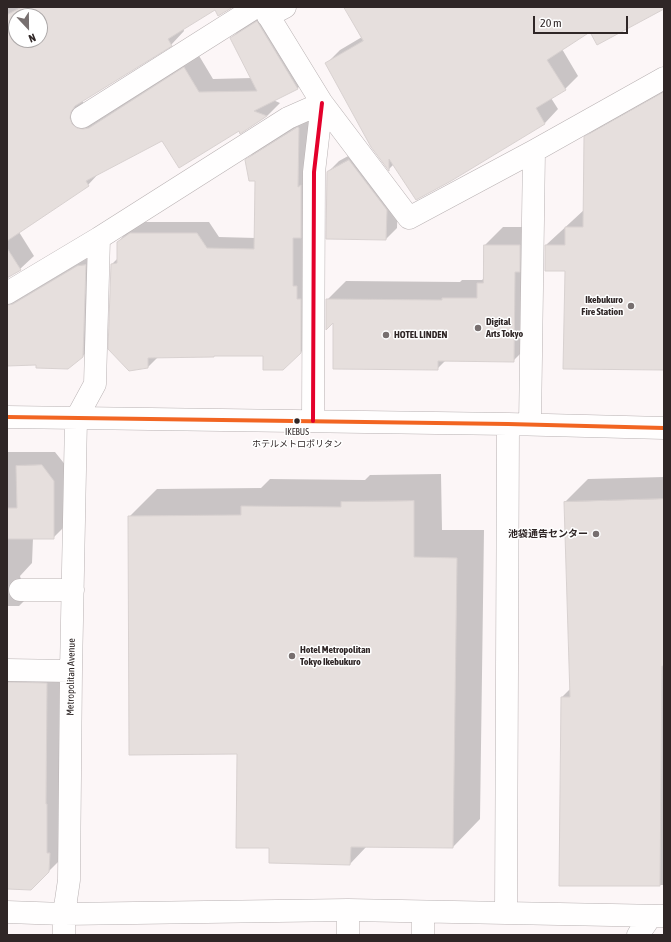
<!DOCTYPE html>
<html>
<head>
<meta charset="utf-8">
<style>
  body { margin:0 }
  #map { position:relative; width:671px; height:942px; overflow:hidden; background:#fcf6f7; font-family:"Asap Condensed",sans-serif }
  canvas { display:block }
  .frame { position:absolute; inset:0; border:8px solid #2f2626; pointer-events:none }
  .north { position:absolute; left:8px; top:8px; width:40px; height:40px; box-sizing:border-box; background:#fff; border:1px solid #aca8a8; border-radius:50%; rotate:158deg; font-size:11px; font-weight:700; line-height:16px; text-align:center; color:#2f2626 }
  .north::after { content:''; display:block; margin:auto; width:14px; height:18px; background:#776f6f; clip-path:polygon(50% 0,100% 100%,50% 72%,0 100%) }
  .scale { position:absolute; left:533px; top:16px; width:95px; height:18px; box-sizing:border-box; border:2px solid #2f2626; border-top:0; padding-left:5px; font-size:12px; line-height:14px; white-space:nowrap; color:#2f2626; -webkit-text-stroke:3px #fff; paint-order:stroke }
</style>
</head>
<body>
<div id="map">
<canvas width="671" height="942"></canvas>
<div class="frame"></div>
<div class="north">N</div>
<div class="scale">20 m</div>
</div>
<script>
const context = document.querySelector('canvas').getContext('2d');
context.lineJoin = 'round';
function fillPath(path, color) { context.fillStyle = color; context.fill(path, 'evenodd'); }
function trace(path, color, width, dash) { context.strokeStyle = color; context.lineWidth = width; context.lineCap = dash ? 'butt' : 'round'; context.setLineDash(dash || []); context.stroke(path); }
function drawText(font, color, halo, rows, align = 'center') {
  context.font = font + ' "Asap Condensed","Noto Sans JP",sans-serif'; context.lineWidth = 3; context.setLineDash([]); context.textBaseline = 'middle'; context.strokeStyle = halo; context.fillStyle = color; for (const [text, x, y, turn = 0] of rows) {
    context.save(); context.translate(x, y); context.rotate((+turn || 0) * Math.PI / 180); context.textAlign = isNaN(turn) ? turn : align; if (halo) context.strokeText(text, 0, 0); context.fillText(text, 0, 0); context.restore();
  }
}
const shadow = new Path2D(`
  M 7,7 L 231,7 L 216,8 L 183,28 L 184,31 L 171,45 L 83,100 L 83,103 L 85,110 L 198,54 L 213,79 L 252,78 L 231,38 L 245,25 L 271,9 L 311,74 L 298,88 L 273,100 L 280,103 L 267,116 L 240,132 L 240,130 L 163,140 L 100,172 L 88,185 L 19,232 L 34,256 L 20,269 L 8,276 L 8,280 L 10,286 L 91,253 L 96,342 L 83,356 L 37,364 L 7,365 ZM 16,16 L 40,16 L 40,40 L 16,40 Z
  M 345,7 L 659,7 L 590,30 L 562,49 L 578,76 L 565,89 L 551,98 L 558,109 L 545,123 L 451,180 L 394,164 L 389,169 L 326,64 L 340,50 L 362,37 Z
  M 664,83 L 664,369 L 566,270 L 546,245 L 585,209 L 585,138 L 609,114 Z
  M 310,117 L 312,341 L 300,353 L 264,355 L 158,357 L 148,367 L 129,369 L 112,264 L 118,258 L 118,242 L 129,230 L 142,222 L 209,222 L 219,237 L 256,238 L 256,180 L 246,161 L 257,149 Z
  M 361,149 L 398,198 L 397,228 L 386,239 L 328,172 L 339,161 Z
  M 503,227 L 538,227 L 532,342 L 513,361 L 446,360 L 437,369 L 334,321 L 327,300 L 346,281 L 460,282 L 462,280 L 482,280 L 484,278 L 485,245 Z
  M 7,452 L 55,452 L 67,467 L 66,525 L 53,538 L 33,538 L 32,563 L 20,576 L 22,583 L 32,593 L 19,606 L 7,606 Z
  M 441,474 L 442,530 L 484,530 L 480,819 L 453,847 L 367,846 L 350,864 L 270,847 L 238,753 L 129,517 L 157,489 L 261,488 L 270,479 L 365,480 L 370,475 Z
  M 664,477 L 664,885 L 560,885 L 562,697 L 571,688 L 565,502 L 588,479 Z
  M 7,667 L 62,668 L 65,855 L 49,871 L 7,888 Z`);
const building = new Path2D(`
  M 22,7 L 233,7 L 218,16 L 215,10 L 168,39 L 172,46 L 75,106 L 71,112 L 70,118 L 72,124 L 77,128 L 83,129 L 89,128 L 184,67 L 199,92 L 257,91 L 230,38 L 257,21 L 298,89 L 254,111 L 267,116 L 240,134 L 239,131 L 179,168 L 162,141 L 86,181 L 89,186 L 7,241 L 7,15 ZM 16,16 L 40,16 L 40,40 L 16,40 Z
  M 344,7 L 664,7 L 664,9 L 597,45 L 590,32 L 547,60 L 566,90 L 536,108 L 545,124 L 451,181 L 416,200 L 389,159 L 389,171 L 371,147 L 325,63 L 363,41 Z
  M 664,92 L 664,370 L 563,369 L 565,271 L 545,271 L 545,245 L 565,245 L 565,227 L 583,227 L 584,137 Z
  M 298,127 L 299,128 L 298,187 L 301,185 L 301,238 L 293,238 L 293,286 L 297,286 L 297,299 L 301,299 L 301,353 L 283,370 L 263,370 L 263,356 L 214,356 L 214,357 L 148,358 L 148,368 L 129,371 L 108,349 L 111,264 L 117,263 L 117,242 L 130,233 L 197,233 L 207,248 L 254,249 L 255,181 L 249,181 L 245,160 Z
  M 349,160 L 387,210 L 386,240 L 326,239 L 327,172 Z
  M 484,245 L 520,245 L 520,272 L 515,272 L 514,362 L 438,361 L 438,370 L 333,369 L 333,323 L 326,330 L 326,299 L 442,300 L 442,298 L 477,298 L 477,283 L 483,283 Z
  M 7,248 L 21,270 L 7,278 Z
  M 86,265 L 83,357 L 68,369 L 36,368 L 36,365 L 7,366 L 7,305 L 13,304 L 77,266 Z
  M 42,465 L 54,481 L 54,539 L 7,539 L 7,508 L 17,508 L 16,466 Z
  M 664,499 L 664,666 L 662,666 L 660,886 L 559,886 L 561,697 L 570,697 L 564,502 Z
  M 414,501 L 414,557 L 457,558 L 453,848 L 351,847 L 350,865 L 269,863 L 269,848 L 236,848 L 237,754 L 129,755 L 128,516 L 241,515 L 241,506 L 341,507 L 341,502 Z
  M 7,682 L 47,683 L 46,804 L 47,804 L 47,853 L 50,853 L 49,872 L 31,890 L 7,889 Z`);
const minor = new Path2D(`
  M 263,7 L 322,103 L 409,218 L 534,151 L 664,78
  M 268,16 L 285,7
  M 82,117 L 256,7
  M 7,293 L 99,238 L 288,118 L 322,103
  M 7,417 L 508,424 L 664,428
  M 313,421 L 314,172 L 322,103
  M 530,424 L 534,151
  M 20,590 L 73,590
  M 7,670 L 71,671
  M 348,910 L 348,935
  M 7,912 L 64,914 L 348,910 L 664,916
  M 506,913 L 508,424
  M 64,935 L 64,914 L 69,880 L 71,671 L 76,419 L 95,384 L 99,238
  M 423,935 L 423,912
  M 638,935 L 651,916`);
const bus1 = new Path2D(`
  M 7,417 L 508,424 L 664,428`);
const bus2 = new Path2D(`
  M 313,421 L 314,172 L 322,103`);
const markers = [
  [631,306,4,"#776f6f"],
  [478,328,4,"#776f6f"],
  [386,335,4,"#776f6f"],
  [297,421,3.5,"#2f2626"],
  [596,534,4,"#776f6f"],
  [292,656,4,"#776f6f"]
];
const busNames = [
  ["IKEBUS",297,432],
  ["ホテルメトロポリタン",297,444]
];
const poiNames = [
  ["Ikebukuro",623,300,"right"],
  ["Fire Station",623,312,"right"],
  ["Digital",486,322],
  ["Arts Tokyo",486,334],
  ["HOTEL LINDEN",394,335],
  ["池袋通告センター",588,534,"right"],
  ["Hotel Metropolitan",300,650],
  ["Tokyo Ikebukuro",300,662]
];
const streetNames = [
  ["Metropolitan Avenue",71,677,-89]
];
fillPath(shadow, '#0003');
fillPath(building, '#e6dfdd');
trace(building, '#d8d1d0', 1);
trace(minor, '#b8b1b2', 23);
trace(minor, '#fffefe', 22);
trace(bus1, '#f26522', 4);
trace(bus2, '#e4002b', 4);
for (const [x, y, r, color] of markers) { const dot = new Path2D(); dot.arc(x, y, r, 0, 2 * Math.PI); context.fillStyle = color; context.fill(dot); trace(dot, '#fff', 1.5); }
drawText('9px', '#2f2626', '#fff', busNames);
drawText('bold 10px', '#2f2626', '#fff', poiNames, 'left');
drawText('10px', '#2f2626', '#fff', streetNames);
</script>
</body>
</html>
